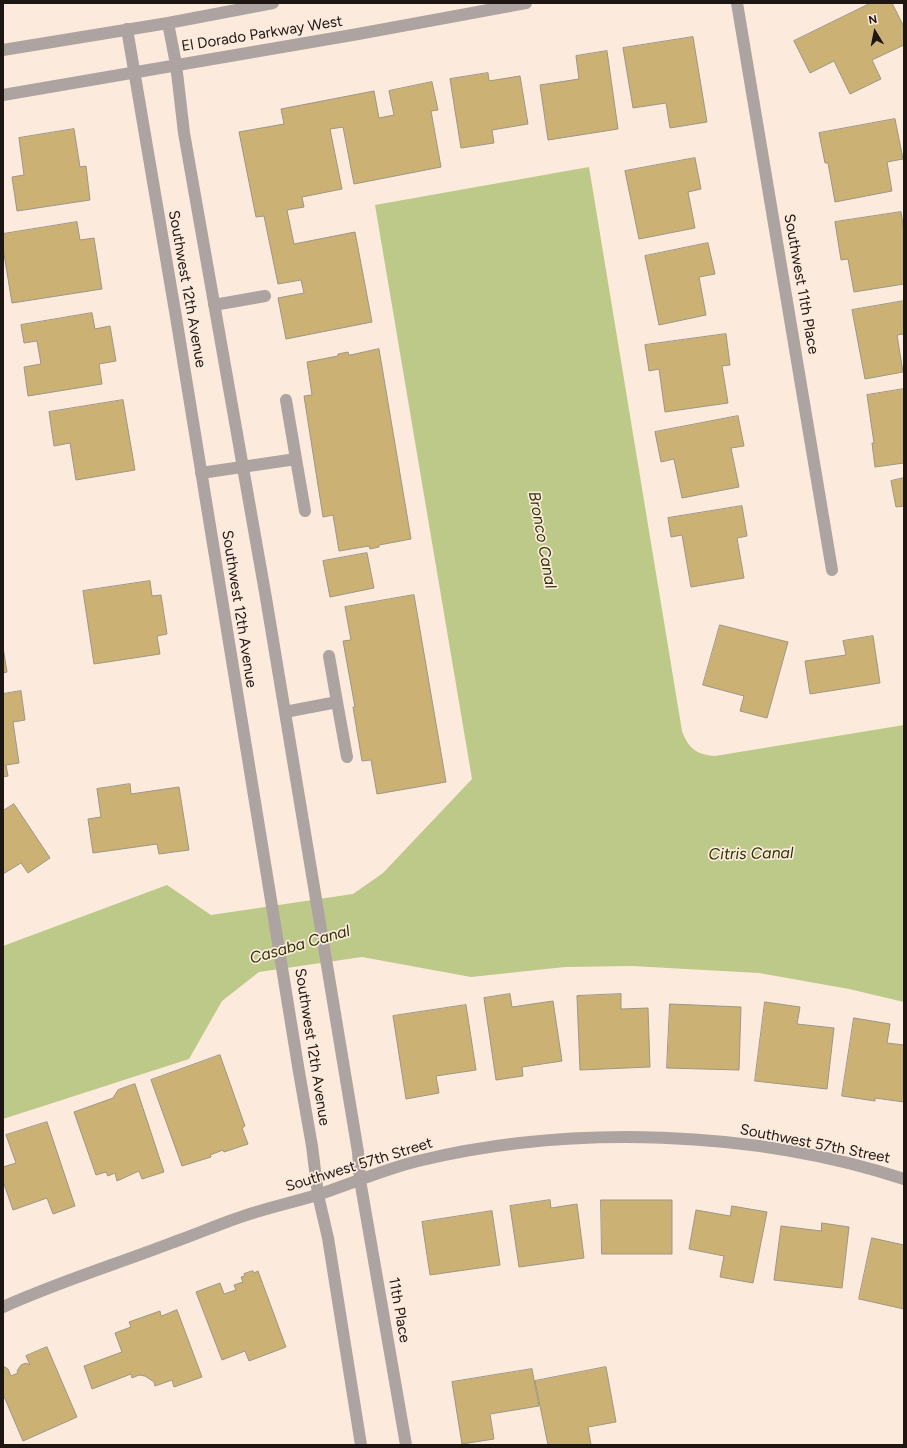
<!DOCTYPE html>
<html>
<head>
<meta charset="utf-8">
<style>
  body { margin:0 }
  #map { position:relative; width:907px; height:1448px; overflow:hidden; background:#fceadd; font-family:Figtree,sans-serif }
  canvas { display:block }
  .frame { position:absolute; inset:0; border:4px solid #1d1612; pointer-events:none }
  .north { position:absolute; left:855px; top:12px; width:40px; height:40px; -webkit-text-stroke:3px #fceadd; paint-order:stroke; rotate:350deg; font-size:11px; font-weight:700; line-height:16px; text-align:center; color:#1d1612 }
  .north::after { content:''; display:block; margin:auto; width:14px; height:18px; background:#1d1612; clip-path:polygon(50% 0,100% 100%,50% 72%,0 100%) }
</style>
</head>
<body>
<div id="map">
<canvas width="907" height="1448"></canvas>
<div class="frame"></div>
<div class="north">N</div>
</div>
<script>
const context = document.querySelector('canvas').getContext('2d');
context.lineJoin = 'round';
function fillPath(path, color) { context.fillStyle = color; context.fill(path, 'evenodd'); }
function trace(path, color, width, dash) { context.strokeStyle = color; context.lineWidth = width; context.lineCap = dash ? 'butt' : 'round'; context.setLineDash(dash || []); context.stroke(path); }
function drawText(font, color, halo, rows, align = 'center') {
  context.font = font + ' Figtree,sans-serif'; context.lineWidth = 3.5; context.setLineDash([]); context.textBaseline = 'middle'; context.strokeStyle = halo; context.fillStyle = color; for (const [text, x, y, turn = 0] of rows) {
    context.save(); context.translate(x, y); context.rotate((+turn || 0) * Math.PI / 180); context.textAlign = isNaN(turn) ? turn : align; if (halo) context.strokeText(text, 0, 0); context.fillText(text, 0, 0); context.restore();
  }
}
const water = new Path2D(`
  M 589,167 L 682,731 C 688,748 697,755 715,756 L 904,725 L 904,1002 L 849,989 L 759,973 L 632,966 L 565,967 L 471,977 L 362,957 L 259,972 L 222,1001 L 189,1059 L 3,1119 L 3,946 L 167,885 L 211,915 L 353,894 L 383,873 L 472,779 L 375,205 Z`);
const building = new Path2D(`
  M 871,3 L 892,3 L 904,27 L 904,45 L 872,60 L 881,79 L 850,94 L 834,61 L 810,73 L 794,41 Z
  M 693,37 L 707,122 L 670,128 L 666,103 L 633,108 L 623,48 Z
  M 607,51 L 618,129 L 548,140 L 540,85 L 579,79 L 576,56 Z
  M 488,73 L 489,81 L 520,76 L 528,124 L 492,130 L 494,143 L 461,148 L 450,79 Z
  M 432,82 L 438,110 L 431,111 L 441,167 L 354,184 L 343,127 L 330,129 L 342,189 L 302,197 L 304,207 L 287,210 L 294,244 L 355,232 L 372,322 L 286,339 L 278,298 L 304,293 L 301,280 L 278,284 L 264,216 L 256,217 L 239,132 L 284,124 L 281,109 L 374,91 L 379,118 L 394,115 L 389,91 Z
  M 895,119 L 903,159 L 887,162 L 892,191 L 835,202 L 828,163 L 825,163 L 819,133 Z
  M 74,129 L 80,167 L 86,166 L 90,200 L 17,211 L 12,177 L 24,175 L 19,138 Z
  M 695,158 L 701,189 L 688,192 L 695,228 L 639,239 L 625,171 Z
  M 901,212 L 904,231 L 904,284 L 854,292 L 848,259 L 841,260 L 835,222 Z
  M 77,222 L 80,240 L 94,238 L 102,289 L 12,303 L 3,248 L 3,234 Z
  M 708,243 L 715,274 L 699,277 L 706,315 L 659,325 L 645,256 Z
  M 904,301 L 904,334 L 897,335 L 903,372 L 865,379 L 852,310 Z
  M 92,313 L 95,329 L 110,326 L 116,361 L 99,364 L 102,384 L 28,396 L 24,367 L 41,364 L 37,341 L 24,343 L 21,325 Z
  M 726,334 L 730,365 L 722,366 L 728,403 L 665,412 L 659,369 L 649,371 L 645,345 Z
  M 379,349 L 411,539 L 379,545 L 379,547 L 370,549 L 369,546 L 339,551 L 333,515 L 323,517 L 304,396 L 312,395 L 307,362 L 338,356 L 338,354 L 348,352 L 349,355 Z
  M 904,389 L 904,463 L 875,467 L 872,443 L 874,443 L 867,395 Z
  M 123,400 L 135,470 L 76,480 L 70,443 L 54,446 L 49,412 Z
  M 738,416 L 744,446 L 731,448 L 739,487 L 682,498 L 674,459 L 661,462 L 655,432 Z
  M 904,478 L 904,506 L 896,507 L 891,481 Z
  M 742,506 L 747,536 L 737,538 L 744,578 L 691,587 L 682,535 L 671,537 L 668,518 Z
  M 367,553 L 374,588 L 330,597 L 323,561 Z
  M 150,581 L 152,596 L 161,595 L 167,634 L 157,636 L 160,654 L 94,664 L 83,591 Z
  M 414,595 L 446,782 L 377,794 L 371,760 L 362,761 L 353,707 L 355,707 L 343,641 L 351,640 L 345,607 Z
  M 720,625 L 788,642 L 767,718 L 740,711 L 744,696 L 703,685 Z
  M 873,636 L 880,683 L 810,694 L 805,661 L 846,655 L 843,641 Z
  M 3,647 L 7,672 L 3,673 Z
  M 21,691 L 25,720 L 13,722 L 19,763 L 6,765 L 8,776 L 3,777 L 3,694 Z
  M 130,784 L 131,794 L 179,787 L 189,850 L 159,854 L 157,844 L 93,853 L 88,819 L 101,817 L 97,789 Z
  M 14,804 L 50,858 L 28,873 L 21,863 L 3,874 L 3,811 Z
  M 510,994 L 512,1007 L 553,1001 L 562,1061 L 522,1067 L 523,1076 L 496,1080 L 484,998 Z
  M 621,994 L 621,1009 L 648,1008 L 650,1067 L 580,1070 L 577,996 Z
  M 765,1002 L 800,1007 L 797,1024 L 834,1028 L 827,1089 L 755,1081 Z
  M 670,1004 L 741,1007 L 739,1070 L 667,1068 Z
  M 466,1005 L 476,1070 L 436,1076 L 439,1093 L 406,1099 L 393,1016 Z
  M 854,1018 L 890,1024 L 887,1043 L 904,1045 L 904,1102 L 875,1098 L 875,1101 L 842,1096 Z
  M 220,1055 L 245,1126 L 242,1128 L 248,1144 L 224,1152 L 223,1150 L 210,1155 L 211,1157 L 182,1166 L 151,1080 Z
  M 135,1084 L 164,1172 L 142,1179 L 139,1171 L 117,1181 L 115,1173 L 108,1176 L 106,1172 L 96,1175 L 74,1112 L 113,1098 L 118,1090 Z
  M 47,1122 L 75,1206 L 53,1214 L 47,1198 L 13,1210 L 3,1181 L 3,1167 L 16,1163 L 6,1135 Z
  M 550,1200 L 551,1208 L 577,1204 L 584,1258 L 519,1267 L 510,1206 Z
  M 601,1200 L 672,1200 L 672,1254 L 602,1254 Z
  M 732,1206 L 767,1212 L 753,1283 L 720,1277 L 724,1256 L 689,1249 L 696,1210 L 730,1216 Z
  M 492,1211 L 500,1265 L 430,1275 L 422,1222 Z
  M 822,1223 L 849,1227 L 842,1288 L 774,1280 L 781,1226 L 821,1231 Z
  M 872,1238 L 904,1245 L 904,1309 L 859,1299 Z
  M 253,1271 L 254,1273 L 258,1271 L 286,1347 L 249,1361 L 245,1351 L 222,1360 L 196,1292 L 220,1283 L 224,1294 L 236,1290 L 234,1285 L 243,1282 L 241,1277 L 245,1276 L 244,1274 Z
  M 177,1310 L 202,1377 L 174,1387 L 172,1380 L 155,1386 L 154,1382 L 145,1376 L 139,1375 L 132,1378 L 131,1374 L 92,1389 L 84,1366 L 122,1352 L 115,1333 L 131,1327 L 129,1322 L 160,1311 L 161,1316 Z
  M 47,1347 L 77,1417 L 23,1441 L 3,1394 L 3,1366 L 8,1369 L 11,1376 L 18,1373 L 17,1371 L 21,1365 L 26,1363 L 30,1365 L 26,1356 Z
  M 606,1367 L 616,1422 L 588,1427 L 591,1445 L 548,1445 L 535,1381 Z
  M 532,1369 L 539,1406 L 490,1414 L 494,1439 L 462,1444 L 452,1382 Z`);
const minor = new Path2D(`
  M 737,3 L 832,570
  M 168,23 L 176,64 L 184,133 L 266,598 L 358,1152 L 360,1180 L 406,1445
  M 127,29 L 176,317 L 299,1072 L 312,1146 L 318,1195 L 328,1238 L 361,1445
  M 3,50 L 168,23 L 273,3
  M 3,95 L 358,34 L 526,3
  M 214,305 L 265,296
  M 296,459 L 305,511
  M 201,473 L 296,459 L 286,400
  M 337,702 L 347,757
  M 285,712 L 337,702 L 329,656
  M 3,1307 C 58,1282 117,1264 174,1242 C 200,1233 226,1221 253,1213 C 275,1206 298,1201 320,1194 C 353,1183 385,1169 418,1161 C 571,1124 754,1130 904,1179`);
const streetNames = [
  ["El Dorado Parkway West",262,34,-9],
  ["Southwest 11th Place",801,284,80],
  ["Southwest 12th Avenue",187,289,80],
  ["Southwest 12th Avenue",239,609,81],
  ["Southwest 12th Avenue",312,1047,81],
  ["Southwest 57th Street",815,1144,11],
  ["Southwest 57th Street",359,1165,-17],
  ["11th Place",399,1310,80]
];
const waterNames = [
  ["Bronco Canal",542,540,80],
  ["Citris Canal",751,854,-1],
  ["Casaba Canal",300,945,-16]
];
fillPath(water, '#bdc988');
fillPath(building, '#cbb173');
trace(building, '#9d9685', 1);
trace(minor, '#ada3a1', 12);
drawText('15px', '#1d1612', '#fceadd', streetNames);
drawText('italic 16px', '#2c3200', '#fceadd', waterNames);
</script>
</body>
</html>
